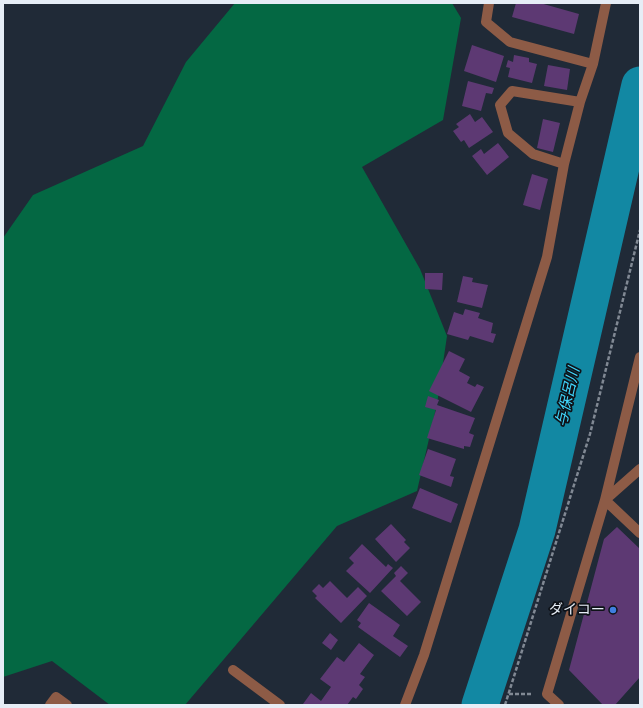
<!DOCTYPE html>
<html>
<head>
<meta charset="utf-8">
<style>
  body { margin:0 }
  #map { position:relative; width:643px; height:708px; overflow:hidden; background:#202a37; font-family:Literata,serif }
  canvas { display:block }
  .frame { position:absolute; inset:0; border:4px solid #e6edf6; pointer-events:none }
</style>
</head>
<body>
<div id="map">
<canvas width="643" height="708"></canvas>
<div class="frame"></div>
</div>
<script>
const context = document.querySelector('canvas').getContext('2d');
context.lineJoin = 'round';
function fillPath(path, color) { context.fillStyle = color; context.fill(path, 'evenodd'); }
function trace(path, color, width, dash) { context.strokeStyle = color; context.lineWidth = width; context.lineCap = dash ? 'butt' : 'round'; context.setLineDash(dash || []); context.stroke(path); }
function drawText(font, color, halo, rows, align = 'center') {
  context.font = font + ' Literata,"Noto Sans JP",serif'; context.lineWidth = 3.5; context.setLineDash([]); context.textBaseline = 'middle'; context.strokeStyle = halo; context.fillStyle = color; for (const [text, x, y, turn = 0] of rows) {
    context.save(); context.translate(x, y); context.rotate((+turn || 0) * Math.PI / 180); context.textAlign = isNaN(turn) ? turn : align; if (halo) context.strokeText(text, 0, 0); context.fillText(text, 0, 0); context.restore();
  }
}
const forest = new Path2D(`
  M 235,3 L 452,3 L 461,18 L 443,120 L 362,167 L 420,269 L 447,336 L 437,404 L 417,491 L 337,526 L 185,705 L 110,705 L 52,661 L 3,677 L 3,238 L 33,195 L 143,146 L 186,62 Z`);
const river = new Path2D(`
  M 480,705 L 537,530 L 640,85`);
const building = new Path2D(`
  M 516,3 L 540,3 L 579,14 L 574,34 L 512,17 Z
  M 472,45 L 504,56 L 496,82 L 464,71 Z
  M 514,55 L 529,58 L 529,62 L 537,64 L 532,83 L 508,77 L 510,68 L 506,67 L 508,60 L 513,62 Z
  M 548,65 L 570,69 L 567,90 L 544,86 Z
  M 468,81 L 494,88 L 492,94 L 486,93 L 481,111 L 462,106 Z
  M 470,114 L 475,122 L 482,117 L 493,132 L 469,148 L 464,140 L 461,142 L 453,131 L 459,127 L 456,124 Z
  M 543,119 L 560,123 L 553,152 L 537,148 Z
  M 498,143 L 509,157 L 487,175 L 472,156 L 481,149 L 484,154 Z
  M 532,174 L 548,179 L 540,210 L 523,205 Z
  M 425,273 L 443,273 L 442,290 L 425,289 Z
  M 463,276 L 473,278 L 472,282 L 488,285 L 482,308 L 457,302 Z
  M 465,309 L 480,313 L 478,318 L 493,323 L 491,333 L 496,334 L 493,343 L 470,336 L 468,340 L 447,334 L 454,312 L 463,315 Z
  M 449,351 L 465,359 L 459,371 L 470,377 L 467,383 L 475,387 L 477,384 L 484,387 L 471,412 L 429,391 Z
  M 428,396 L 439,400 L 437,405 L 475,418 L 469,433 L 474,435 L 470,447 L 464,446 L 464,449 L 427,438 L 436,410 L 425,407 Z
  M 428,449 L 456,459 L 450,476 L 454,477 L 451,487 L 419,475 Z
  M 420,488 L 458,504 L 451,523 L 412,508 Z
  M 391,524 L 406,540 L 404,542 L 410,548 L 396,562 L 375,539 Z
  M 617,527 L 640,549 L 640,677 L 615,705 L 603,705 L 569,670 L 604,539 Z
  M 362,544 L 386,567 L 388,564 L 393,568 L 370,593 L 346,571 L 354,563 L 349,558 Z
  M 401,566 L 408,573 L 400,581 L 421,602 L 407,616 L 381,591 L 396,576 L 394,573 Z
  M 330,581 L 347,598 L 358,587 L 367,596 L 341,623 L 315,598 L 317,596 L 312,591 L 319,584 L 323,588 Z
  M 369,603 L 400,625 L 393,636 L 408,646 L 400,657 L 358,627 L 361,623 L 357,620 Z
  M 330,633 L 338,640 L 331,650 L 322,643 Z
  M 359,643 L 374,655 L 360,674 L 365,677 L 359,685 L 363,689 L 356,699 L 353,697 L 347,705 L 303,704 L 311,693 L 321,701 L 331,687 L 320,679 L 337,657 L 344,662 Z`);
const path = new Path2D(`
  M 509,694 L 533,694
  M 505,705 L 590,434 L 640,230`);
const street = new Path2D(`
  M 489,3 L 486,22 L 510,42 L 593,64
  M 564,164 L 533,154 L 508,133 L 500,105 L 512,91 L 580,102
  M 640,469 L 605,500 L 640,533
  M 233,670 L 280,705
  M 50,705 L 56,697 L 67,705
  M 405,705 L 424,655 L 547,257 L 564,164 L 580,102 L 593,64 L 606,3
  M 559,705 L 547,694 L 605,500 L 640,357`);
const markers = [
  [613,610,4,"#3f7fe0"]
];
const poiNames = [
  ["ダイコー",605,610]
];
const waterNames = [
  ["与保呂川",568,397,-77]
];
fillPath(forest, '#046843');
trace(river, '#1288a3', 37);
fillPath(building, '#5d3973');
trace(path, '#818994', 2.5, [4, 2]);
trace(street, '#8d5b46', 10);
for (const [x, y, r, color] of markers) { const dot = new Path2D(); dot.arc(x, y, r, 0, 2 * Math.PI); context.fillStyle = color; context.fill(dot); trace(dot, '#0e1218', 1.5); }
drawText('14px', '#e6edf6', '#0e1218', poiNames, 'right');
drawText('italic 15px', '#41d6fc', '#0e1218', waterNames);
</script>
</body>
</html>
